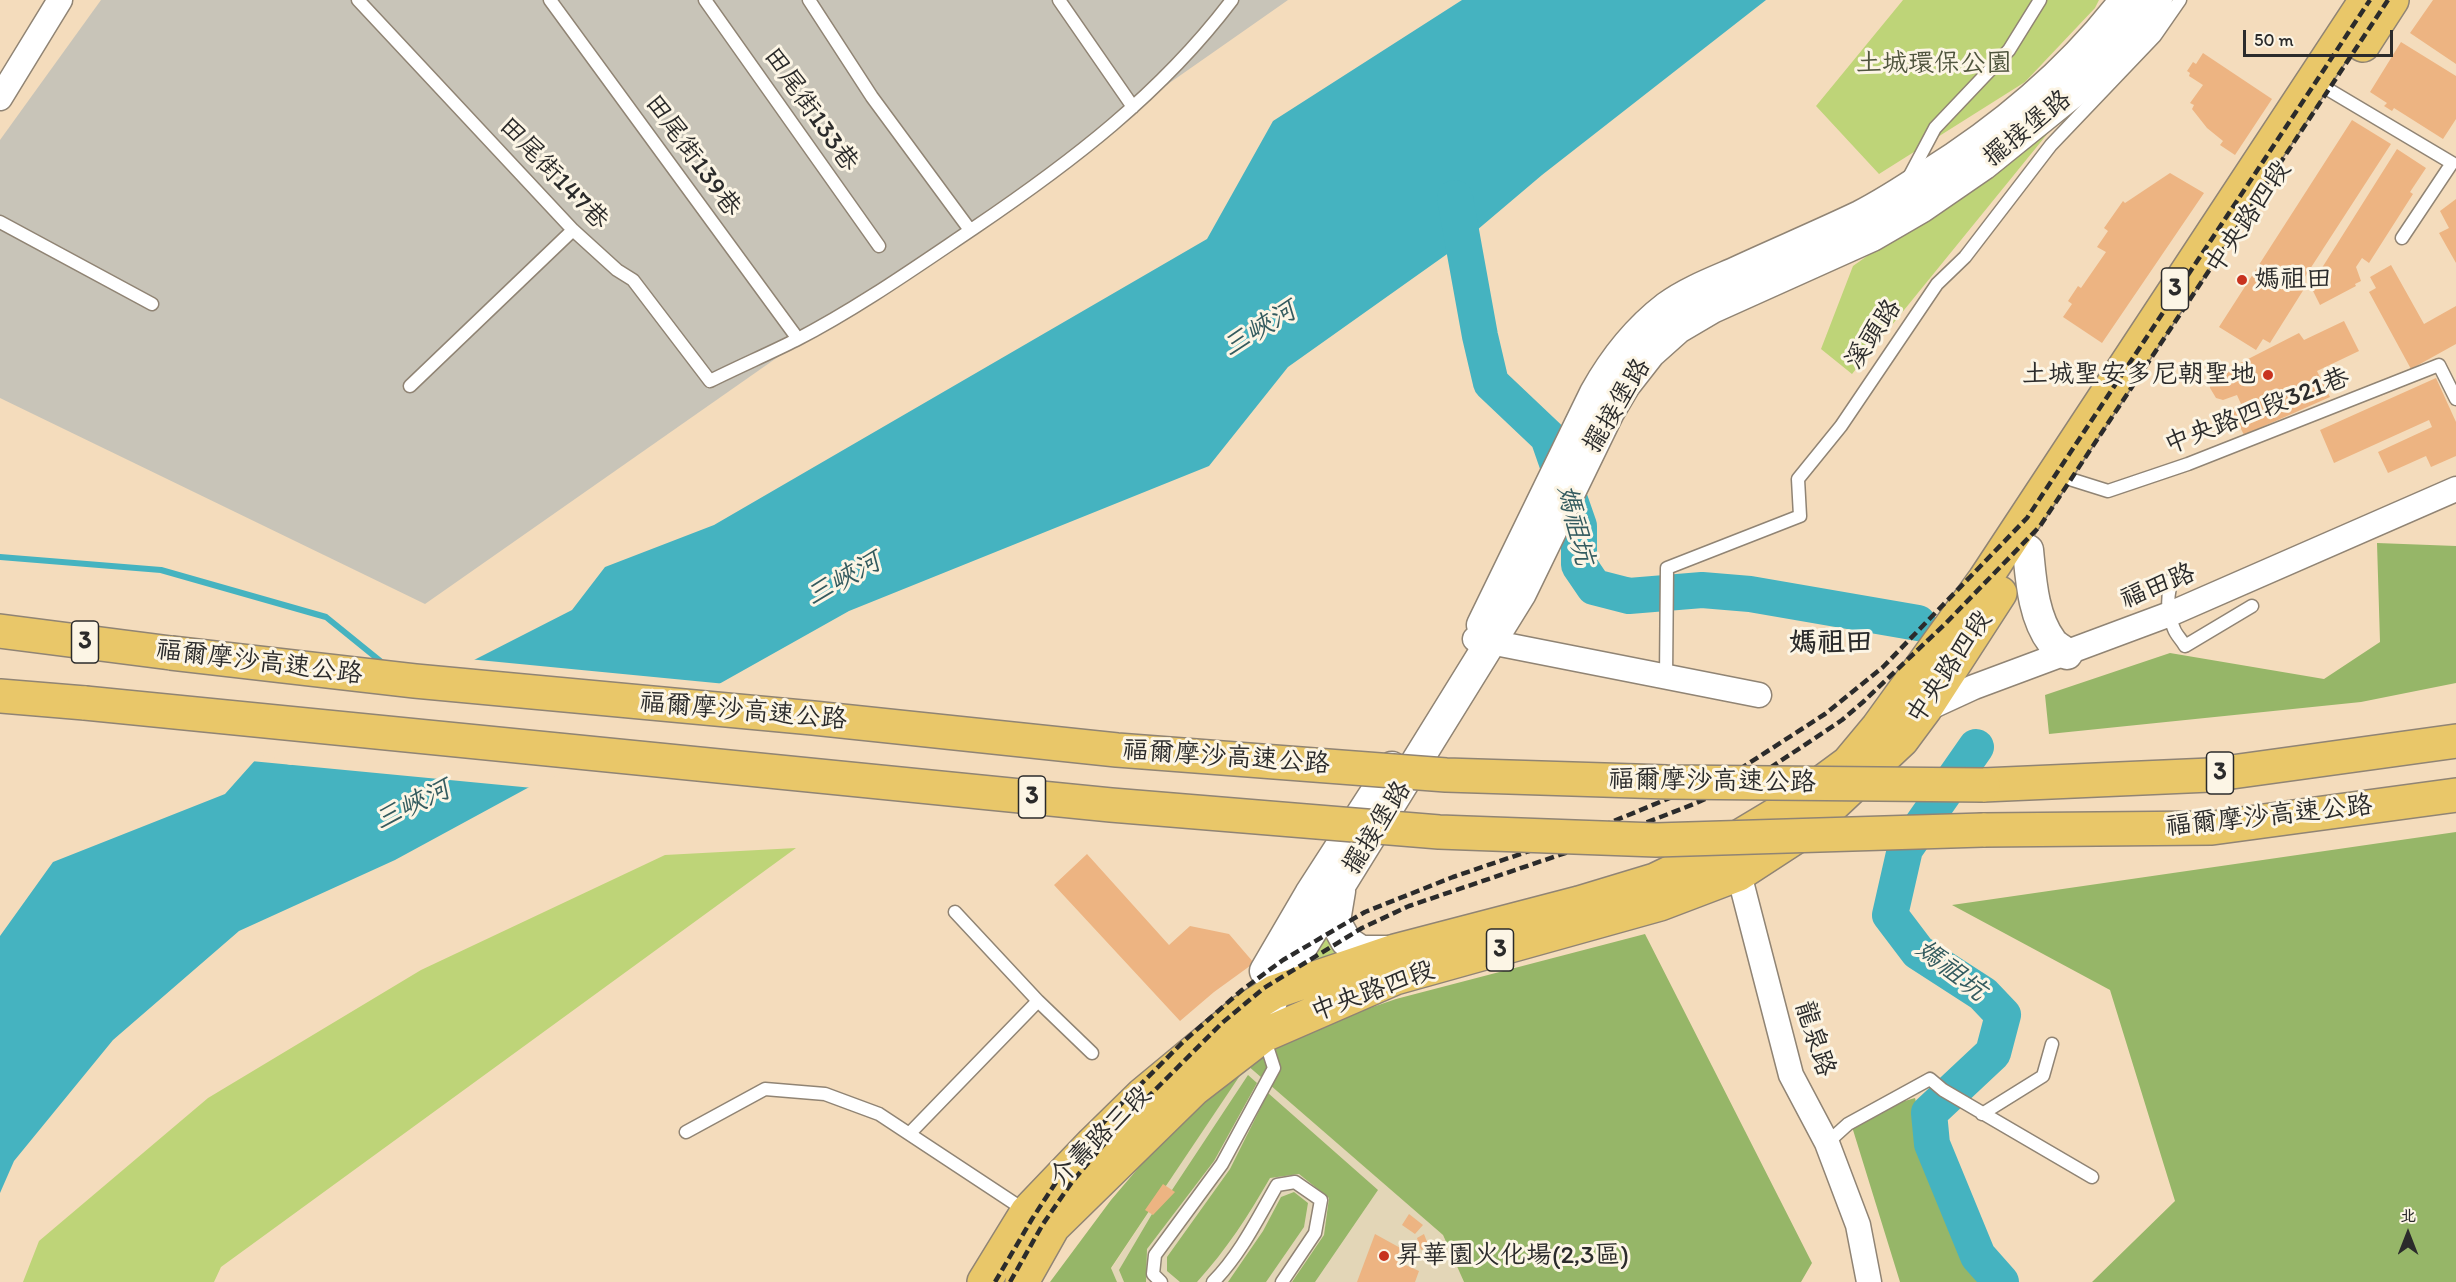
<!DOCTYPE html>
<html>
<head>
<meta charset="utf-8">
<style>
  body { margin:0 }
  #map { position:relative; width:2456px; height:1282px; overflow:hidden; background:#f4dcbc; font-family:Itim,"LXGW WenKai TC",sans-serif }
  canvas { display:block }
  .north { position:absolute; left:2378px; top:1204px; width:60px; height:60px; -webkit-text-stroke:4px #fcf5e5; paint-order:stroke; rotate:0deg; font-size:16px; font-weight:700; line-height:24px; text-align:center; color:#2b2b2b }
  .north::after { content:''; display:block; margin:auto; width:21px; height:27px; background:#2b2b2b; clip-path:polygon(50% 0,100% 100%,50% 72%,0 100%) }
  .scale { position:absolute; left:2243px; top:30px; width:150px; height:27px; box-sizing:border-box; border:3px solid #2b2b2b; border-top:0; padding-left:8px; font-size:18px; line-height:21px; white-space:nowrap; color:#2b2b2b; -webkit-text-stroke:4px #fcf5e5; paint-order:stroke }
</style>
</head>
<body>
<div id="map">
<canvas width="2456" height="1282"></canvas>
<div class="north">北</div>
<div class="scale">50 m</div>
</div>
<script>
const context = document.querySelector('canvas').getContext('2d');
context.lineJoin = 'round';
function fillPath(path, color) { context.fillStyle = color; context.fill(path, 'evenodd'); }
function trace(path, color, width, dash) { context.strokeStyle = color; context.lineWidth = width; context.lineCap = dash ? 'butt' : 'round'; context.setLineDash(dash || []); context.stroke(path); }
function drawText(font, color, halo, rows, align = 'center') {
  context.font = font + ' Itim,"LXGW WenKai TC",sans-serif'; context.lineWidth = 6; context.setLineDash([]); context.textBaseline = 'middle'; context.strokeStyle = halo; context.fillStyle = color; for (const [text, x, y, turn = 0] of rows) {
    context.save(); context.translate(x, y); context.rotate((+turn || 0) * Math.PI / 180); context.textAlign = isNaN(turn) ? turn : align; if (halo) context.strokeText(text, 0, 0); context.fillText(text, 0, 0); context.restore();
  }
}
const built = new Path2D(`
  M 1247,1064 L 1443,1235 L 1464,1282 L 1117,1282 L 1111,1269 Z`);
const industrial = new Path2D(`
  M 101,0 L 1288,0 L 425,604 L 0,398 L 0,140 Z`);
const green = new Path2D(`
  M 1903,0 L 2099,0 L 2095,8 L 2025,82 L 1879,174 L 1816,106 Z
  M 2057,122 L 1852,374 L 1821,349 L 1853,266 Z
  M 796,848 L 221,1267 L 214,1282 L 23,1282 L 39,1241 L 208,1098 L 421,970 L 665,855 Z
  M 1329,931 L 1348,952 L 1301,968 Z`);
const forest = new Path2D(`
  M 2377,543 L 2456,546 L 2456,683 L 2361,702 L 2049,734 L 2045,695 L 2170,653 L 2324,679 L 2380,642 Z
  M 2456,832 L 2456,1282 L 2092,1282 L 2175,1201 L 2110,990 L 1952,905 Z
  M 1645,934 L 1812,1263 L 1801,1282 L 1464,1282 L 1443,1235 L 1247,1065 L 1111,1268 L 1117,1282 L 1050,1282 L 1111,1200 L 1198,1098 L 1262,1045 L 1396,999 Z
  M 1248,1075 L 1257,1083 L 1214,1161 L 1147,1249 L 1146,1282 L 1124,1282 L 1119,1270 L 1152,1214 L 1172,1190 Z
  M 1268,1093 L 1378,1190 L 1315,1282 L 1292,1282 L 1324,1235 L 1329,1198 L 1299,1174 L 1270,1178 C 1248,1216 1227,1249 1197,1282 L 1180,1282 L 1167,1271 L 1167,1257 L 1230,1169 Z
  M 1915,1098 L 1943,1205 L 1989,1282 L 1900,1282 L 1849,1117 Z
  M 1294,1192 L 1308,1203 L 1304,1227 L 1266,1282 L 1228,1282 L 1263,1231 L 1281,1197 Z`);
const water = new Path2D(`
  M 1462,0 L 1766,0 L 1542,175 L 1457,247 L 1288,367 L 1209,466 L 849,611 L 719,684 L 395,860 L 239,931 L 113,1040 L 14,1161 L 0,1193 L 0,936 L 53,862 L 225,794 L 258,757 L 291,765 L 427,684 L 572,610 L 605,567 L 714,525 L 1207,239 L 1273,121 Z`);
const pier = new Path2D(`
  M 468,659 L 726,684 L 533,788 L 251,761 L 258,754 L 291,762 L 425,681 Z`);
const stream = new Path2D(`
  M 0,557 L 161,570 L 326,617 L 384,664`);
const river = new Path2D(`
  M 1455,198 L 1480,336 L 1491,383 L 1548,437 L 1579,526 L 1579,565 L 1594,587 L 1629,596 L 1702,590 L 1750,594 L 1918,623
  M 1976,747 L 1905,849 L 1890,915 L 1918,952 L 1983,994 L 2003,1015 L 1993,1053 L 1929,1113 L 1932,1144 L 1978,1256 L 2001,1282`);
const building = new Path2D(`
  M 2433,0 L 2456,0 L 2456,64 L 2410,33 Z
  M 2401,42 L 2456,76 L 2456,119 L 2443,139 L 2394,108 L 2392,111 L 2384,106 L 2387,103 L 2370,92 Z
  M 2203,53 L 2272,99 L 2235,155 L 2220,145 L 2223,141 L 2207,128 L 2192,109 L 2194,105 L 2190,103 L 2203,85 L 2189,76 L 2190,73 L 2187,71 L 2193,62 L 2196,64 Z
  M 2352,120 L 2391,144 L 2299,286 L 2304,289 L 2270,343 L 2263,339 L 2256,350 L 2219,327 Z
  M 2397,149 L 2426,168 L 2410,192 L 2413,194 L 2369,263 L 2362,258 L 2356,267 L 2361,281 L 2355,284 L 2356,286 L 2320,305 L 2310,285 L 2314,283 L 2313,279 L 2326,275 L 2320,271 Z
  M 2170,173 L 2204,193 L 2102,343 L 2063,317 L 2072,304 L 2068,301 L 2078,286 L 2081,288 L 2106,252 L 2097,247 L 2108,231 L 2104,228 L 2123,201 L 2125,203 Z
  M 2456,199 L 2456,263 L 2439,233 L 2449,228 L 2440,211 Z
  M 2391,265 L 2424,324 L 2456,306 L 2456,344 L 2411,369 L 2369,292 L 2376,288 L 2370,277 Z
  M 2344,321 L 2359,351 L 2317,371 L 2330,397 L 2244,435 L 2231,409 L 2241,404 L 2237,395 L 2223,400 L 2216,398 L 2210,388 L 2209,379 L 2299,333 L 2304,340 Z
  M 2436,378 L 2456,422 L 2456,456 L 2431,467 L 2426,456 L 2388,473 L 2378,452 L 2432,427 L 2429,420 L 2334,463 L 2320,430 Z
  M 1087,854 L 1169,945 L 1190,926 L 1229,934 L 1254,963 L 1214,992 L 1180,1021 L 1054,885 Z
  M 1163,1184 L 1175,1192 L 1153,1215 L 1145,1210 Z
  M 1409,1214 L 1423,1225 L 1415,1234 L 1402,1225 Z
  M 1375,1234 L 1404,1250 L 1399,1262 L 1419,1271 L 1415,1282 L 1357,1282 Z
  M 1424,1234 L 1429,1247 L 1421,1250 L 1417,1238 Z
  M 1435,1250 L 1440,1258 L 1432,1261 L 1428,1254 Z`);
const service = new Path2D(`
  M 358,0 L 573,230 L 617,270 L 633,280 L 710,381 C 738,367 768,354 796,340 C 858,308 916,267 974,228 C 1070,163 1161,94 1232,0
  M 550,0 L 798,339
  M 705,0 L 879,246
  M 809,0 L 872,97 L 970,230
  M 1059,0 L 1133,107
  M 2314,81 L 2452,163 L 2402,238
  M 1908,179 L 1935,128 L 2009,50 L 2040,0
  M 0,222 L 152,304
  M 410,386 L 573,230
  M 2057,475 L 2108,491 L 2188,464 L 2439,365 L 2456,399
  M 2174,575 C 2167,592 2166,611 2174,629 C 2176,635 2182,640 2185,646 L 2252,606
  M 1666,678 L 1667,568 L 1800,516 L 1798,479 L 1841,426 L 1937,284 L 1965,257 L 2051,145 L 2155,36 L 2180,0
  M 955,912 L 1038,1001 L 1092,1053
  M 1982,1114 L 2043,1076 L 2052,1044
  M 686,1132 L 765,1089 L 825,1094 L 879,1114 L 1026,1211
  M 910,1133 L 1038,1001
  M 1827,1143 L 1848,1124 L 1930,1079 L 1943,1090 L 2092,1177
  M 1161,1282 L 1153,1274 L 1155,1255 L 1222,1164 L 1274,1068 L 1264,1037
  M 1213,1282 C 1240,1255 1258,1218 1277,1185 L 1295,1182 L 1321,1200 L 1315,1233 L 1282,1282`);
const minor = new Path2D(`
  M 0,98 L 60,0
  M 1475,639 L 1759,695
  M 1924,710 L 1974,687 L 2170,614 L 2456,489
  M 1729,863 L 1739,874 L 1791,1075 L 1827,1143 L 1858,1225 L 1869,1282`);
const tertiary = new Path2D(`
  M 2028,550 C 2031,580 2033,617 2052,642 C 2056,647 2063,650 2067,654
  M 1482,625 L 1595,393 C 1614,359 1637,330 1667,307 C 1686,293 1711,283 1732,274 C 1775,254 1818,236 1860,216 C 1883,204 1905,190 1926,176 C 2003,128 2070,72 2125,0
  M 1340,891 L 1335,921 L 1346,941 L 1361,951 L 1395,951
  M 1265,971 L 1310,894 L 1392,767
  M 1271,1005 L 1274,992 L 1521,593 L 1609,412 L 1625,385 L 1650,353 L 1678,328 L 1712,308 L 1872,236 L 1922,207 L 1983,165 L 2077,89 L 2127,41 L 2157,0`);
const primary = new Path2D(`
  M 2363,45 L 2392,0
  M 984,1282 L 1027,1212 L 1093,1143 L 1142,1095 L 1241,1013 L 1274,992 L 1395,951 L 1579,903 L 1655,880 L 1717,850 L 1787,808 L 1848,763 L 1878,727 L 1985,579 L 2366,0
  M 1022,1282 L 1053,1227 L 1194,1089 L 1264,1035 L 1395,978 L 1660,904 L 1739,874 L 1805,831 L 1902,740 L 1925,709 L 2000,593`);
const motorway = new Path2D(`
  M 0,631 L 171,653
  M 0,696 L 85,703
  M 1983,785 L 2210,775 L 2456,741
  M 1983,830 L 2212,828 L 2456,795`);
const rail = new Path2D(`
  M 995,1282 L 1032,1219 L 1068,1164 L 1110,1115 L 1184,1041 L 1242,990 L 1283,960 L 1365,912 L 1453,877 L 1597,828 L 1740,769 L 1825,714 L 1883,667 L 2027,518 L 2370,0
  M 1010,1282 L 1043,1224 L 1072,1182 L 1121,1124 L 1222,1023 L 1264,988 L 1362,928 L 1409,906 L 1586,846 L 1694,804 L 1764,772 L 1842,720 L 1863,702 L 1946,623 L 2040,526 L 2388,0`);
const motorwayBridge = new Path2D(`
  M 171,653 L 415,681 L 813,718 L 1117,750 L 1446,775 L 1667,782 L 1983,785
  M 85,703 L 1111,805 L 1439,832 L 1656,840 L 1983,830`);
const markers = [
  [2242,280,6,"#c8321e"],
  [2268,375,6,"#c8321e"],
  [1384,1256,6,"#c8321e"]
];
const shields = [
  [2175,289,27],
  [85,642,27],
  [2220,773,27],
  [1032,797,27],
  [1500,950,27]
];
const shieldNames = [
  ["3",2175,289],
  ["3",85,642],
  ["3",2220,773],
  ["3",1032,797],
  ["3",1500,950]
];
const parkNames = [
  ["土城環保公園",1934,64]
];
const streetNames = [
  ["田尾街133巷",810,110,55],
  ["擺接堡路",2028,129,-39],
  ["田尾街139巷",692,156,54],
  ["田尾街147巷",553,174,46],
  ["中央路四段",2249,218,-56],
  ["溪頭路",1874,335,-56],
  ["擺接堡路",1618,406,-59],
  ["中央路四段321巷",2257,412,-21],
  ["福田路",2158,587,-22],
  ["福爾摩沙高速公路",259,663,7],
  ["中央路四段",1950,668,-56],
  ["福爾摩沙高速公路",743,712,5],
  ["福爾摩沙高速公路",1226,758,4],
  ["福爾摩沙高速公路",1712,782,1],
  ["福爾摩沙高速公路",2269,817,-6],
  ["擺接堡路",1378,828,-58],
  ["中央路四段",1373,992,-20],
  ["龍泉路",1814,1039,72],
  ["介壽路三段",1101,1137,-45]
];
const poiNames = [
  ["媽祖田",2254,280],
  ["土城聖安多尼朝聖地",2256,375,"right"],
  ["昇華園火化場(2,3區)",1396,1256]
];
const waterNames = [
  ["三峽河",1260,330,-31],
  ["媽祖坑",1574,525,76],
  ["三峽河",844,580,-29],
  ["三峽河",413,806,-26],
  ["媽祖坑",1950,971,38]
];
const quarterNames = [
  ["媽祖田",1831,644]
];
fillPath(built, '#e3d6b7');
fillPath(industrial, '#c8c4b8');
fillPath(green, '#bed478');
fillPath(forest, '#96b668');
fillPath(water, '#45b3c0');
fillPath(pier, '#f4dcbc');
trace(stream, '#45b3c0', 6);
trace(river, '#45b3c0', 36);
fillPath(building, '#edb482');
trace(service, '#908474', 15);
trace(minor, '#908474', 27);
trace(tertiary, '#908474', 33);
trace(primary, '#908474', 36);
trace(motorway, '#908474', 36);
trace(service, '#fff', 12);
trace(minor, '#fff', 24);
trace(tertiary, '#fff', 30);
trace(primary, '#e9c769', 33);
trace(motorway, '#e9c769', 33);
trace(rail, '#2b2b2b', 4.5, [9, 4.5]);
trace(motorwayBridge, '#908474', 36, []);
trace(motorwayBridge, '#e9c769', 33);
for (const [x, y, r, color] of markers) { const dot = new Path2D(); dot.arc(x, y, r, 0, 2 * Math.PI); context.fillStyle = color; context.fill(dot); trace(dot, '#fcf5e5', 2); }
for (const [x, y, w] of shields) { const box = new Path2D(); box.roundRect(x - w / 2, y - 21, w, 42, 4.5); context.fillStyle = '#fcf5e5'; context.fill(box); trace(box, '#2b2b2b', 1.5); }
drawText('bold 24px', '#2b2b2b', null, shieldNames);
drawText('26px', '#50553e', '#fcf5e5', parkNames);
drawText('26px', '#2b2b2b', '#fcf5e5', streetNames);
drawText('26px', '#2b2b2b', '#fcf5e5', poiNames, 'left');
drawText('italic 27px', '#345b5f', '#fcf5e5', waterNames);
drawText('bold 28px', '#2b2b2b', '#fcf5e5', quarterNames);
</script>
</body>
</html>
